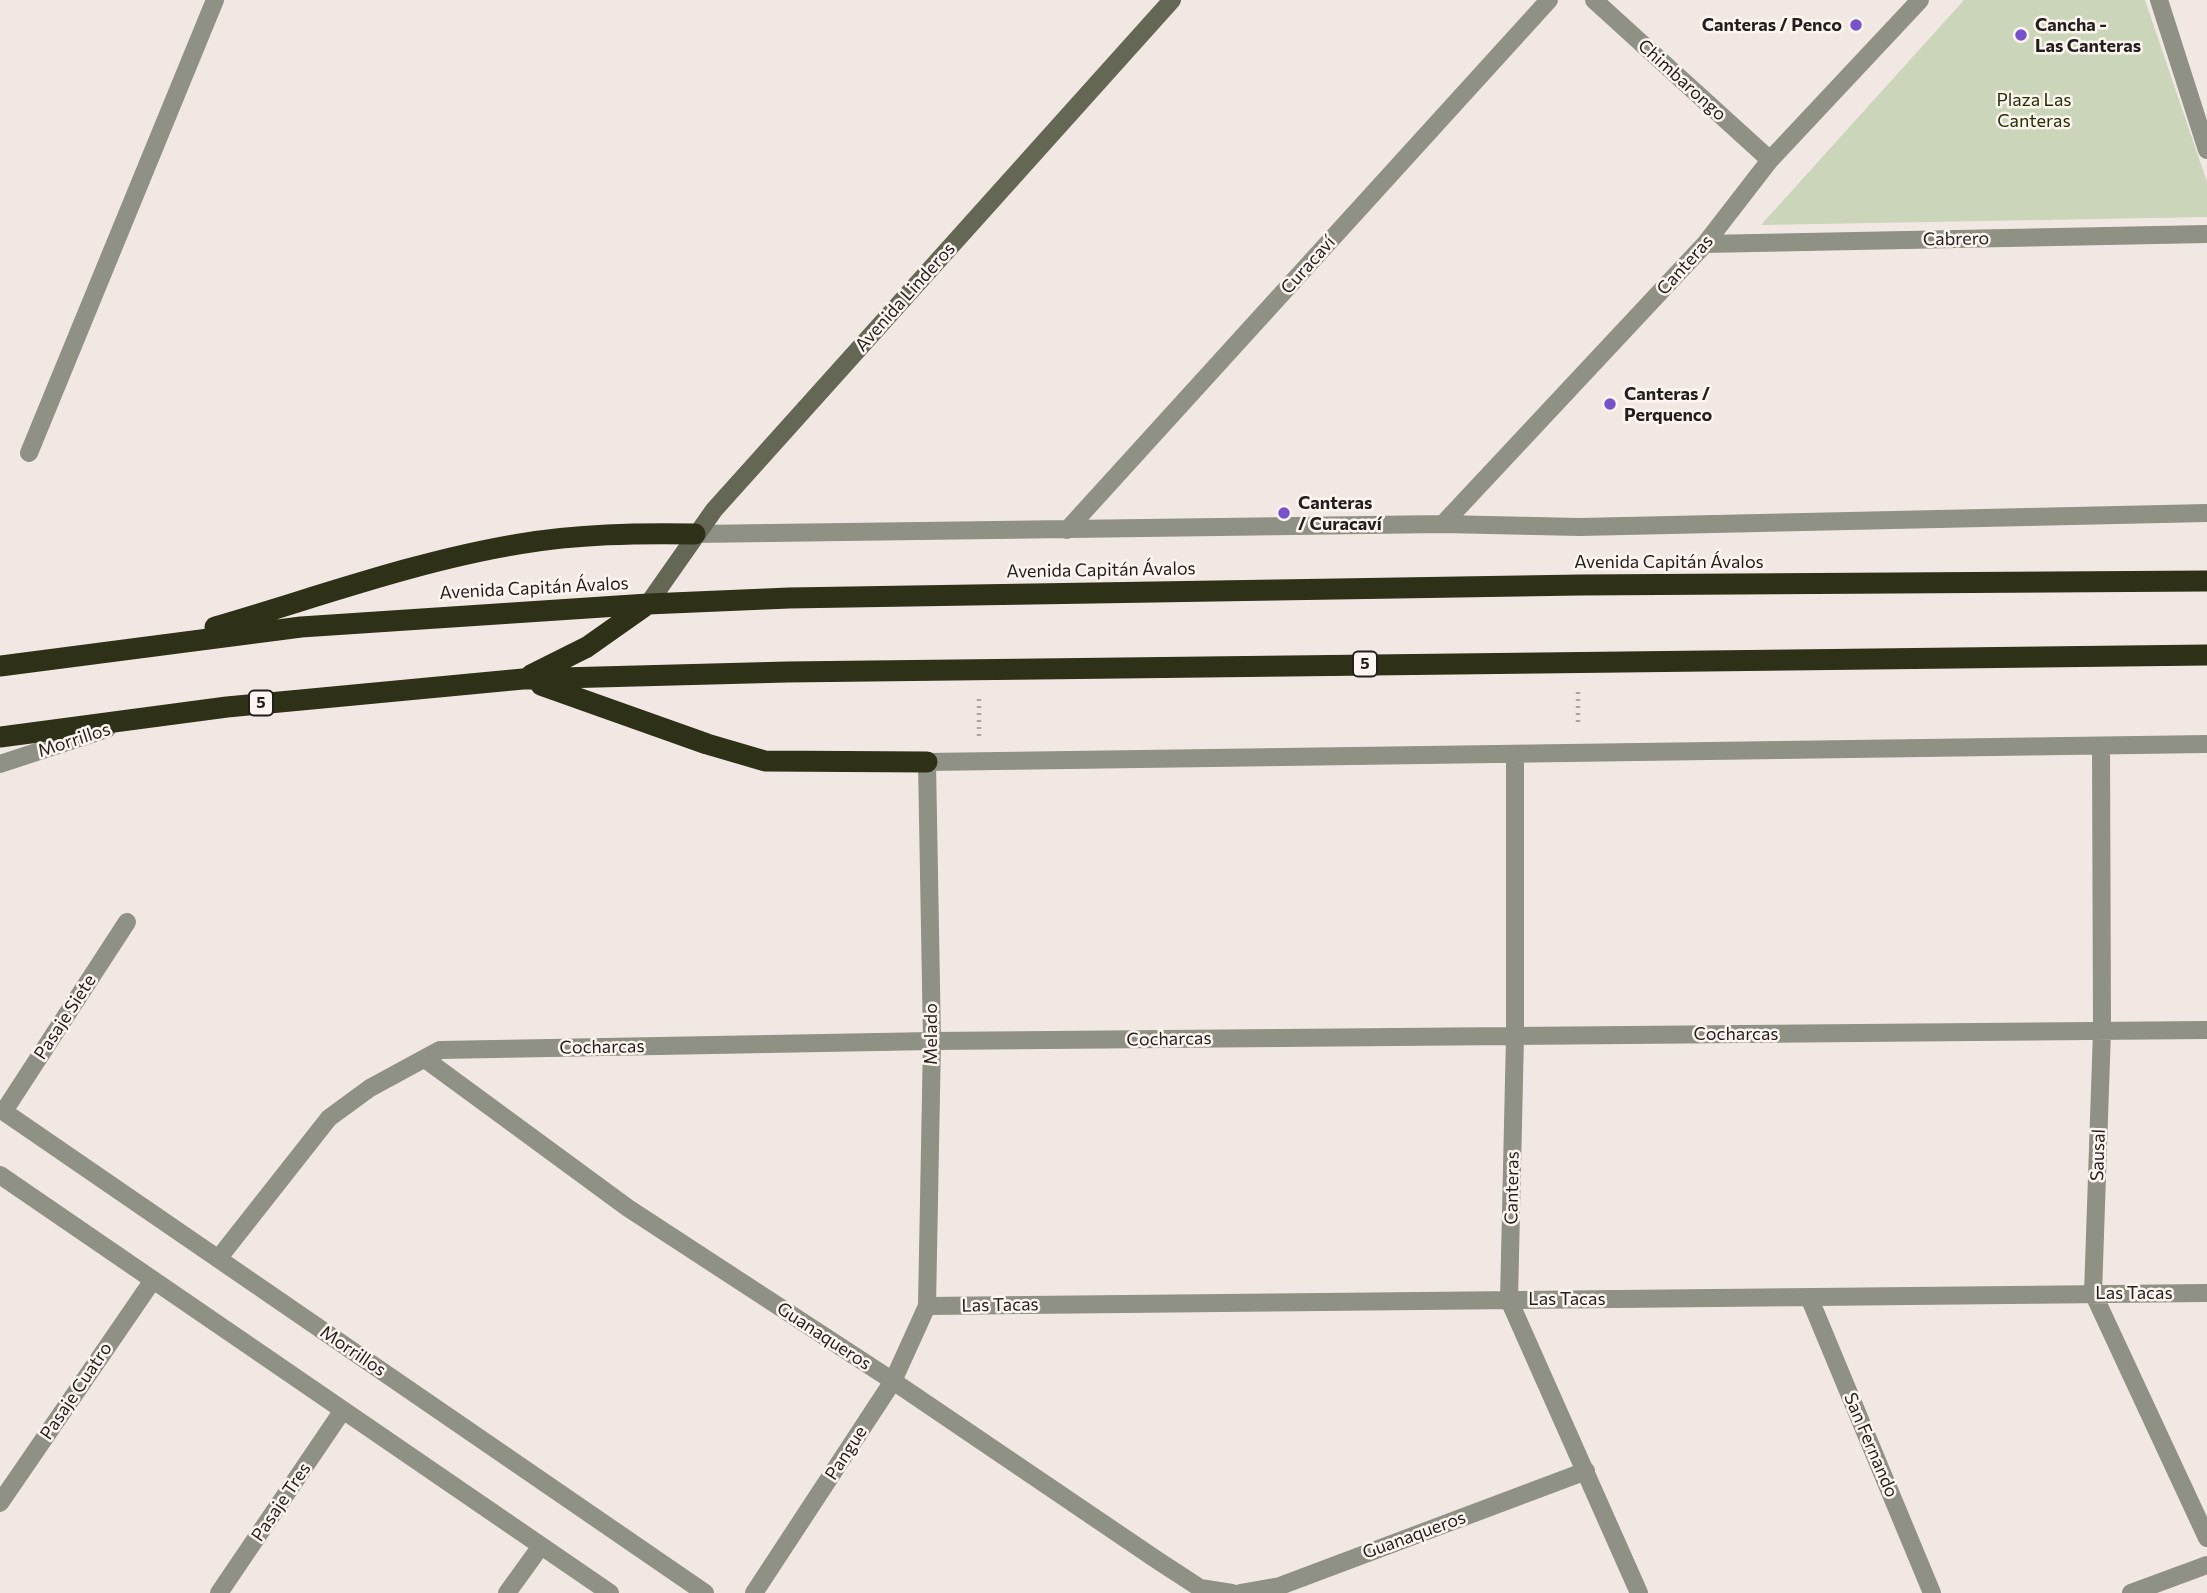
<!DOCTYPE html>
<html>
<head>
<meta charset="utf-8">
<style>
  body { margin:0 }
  canvas { display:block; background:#f1e8e4 }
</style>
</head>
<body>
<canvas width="2207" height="1593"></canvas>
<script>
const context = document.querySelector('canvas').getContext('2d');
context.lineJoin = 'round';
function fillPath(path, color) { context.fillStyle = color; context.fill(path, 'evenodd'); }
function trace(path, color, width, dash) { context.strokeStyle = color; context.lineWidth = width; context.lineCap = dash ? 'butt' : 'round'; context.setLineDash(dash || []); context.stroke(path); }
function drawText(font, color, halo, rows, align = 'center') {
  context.font = font + ' Commissioner,sans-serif'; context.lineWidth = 5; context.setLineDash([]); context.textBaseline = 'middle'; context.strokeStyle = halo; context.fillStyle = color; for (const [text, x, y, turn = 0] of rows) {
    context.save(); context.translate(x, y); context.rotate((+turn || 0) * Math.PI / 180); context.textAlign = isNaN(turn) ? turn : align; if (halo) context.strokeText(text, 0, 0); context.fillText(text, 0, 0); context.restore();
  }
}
const green = new Path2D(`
  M 1964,0 L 2145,0 L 2207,182 L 2207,217 L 1761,225 Z`);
const path = new Path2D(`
  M 979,699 L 979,736
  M 1578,722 L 1578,690`);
const lane = new Path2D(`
  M 29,453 L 215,0`);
const street = new Path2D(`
  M 1594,0 L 1770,160
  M 2159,0 L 2207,150
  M 1705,244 L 2207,234
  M 1443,524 L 1705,244 L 1770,160 L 1920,0
  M 1067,530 L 1549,0
  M 695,534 L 1443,524 L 1580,527 L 2207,513
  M 2101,746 L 2102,1031 L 2093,1293 L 2207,1538
  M 1515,756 L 1515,1036 L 1509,1300 L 1639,1593
  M 0,764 L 107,729
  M 425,1059 L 628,1208 L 893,1381 L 1157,1560 L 1200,1588 L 1232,1593
  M 0,1109 L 705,1593
  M 4,1111 L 127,922
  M 0,1175 L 610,1593
  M 218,1259 L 329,1118 L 370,1088 L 440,1050 L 932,1041 L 2207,1030
  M 1809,1297 L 1932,1593
  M 927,1306 L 2207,1293
  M 0,1503 L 153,1280
  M 219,1593 L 343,1410
  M 507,1593 L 541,1546
  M 754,1593 L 893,1381 L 927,1306 L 932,1041 L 927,762 L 2207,744
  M 1240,1593 L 1280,1586 L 1586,1471
  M 2131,1593 L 2207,1565`);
const secondary = new Path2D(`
  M 648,604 L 714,510 L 1172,0`);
const highway = new Path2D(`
  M 215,627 C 315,598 416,561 519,544 C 578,534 636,533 695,534
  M 0,666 L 301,627 L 648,604 L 789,598 L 1580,585 L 2207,581
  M 531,675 L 587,647 L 648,604
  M 541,685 L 707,744 L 765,761 L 927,762
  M 0,737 L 227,707 L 523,679 L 787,672 L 2207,655`);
const markers = [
  [1856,25,7,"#7752cb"],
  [2021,35,7,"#7752cb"],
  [1610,404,7,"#7752cb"],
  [1284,513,7,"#7752cb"]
];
const shields = [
  [1365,664,24],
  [261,703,24]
];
const shieldNames = [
  ["5",1365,664],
  ["5",261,703]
];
const poiNames = [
  ["Canteras / Penco",1842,25,"right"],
  ["Cancha -",2035,25],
  ["Las Canteras",2035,46],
  ["Canteras /",1624,394],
  ["Perquenco",1624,415],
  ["Canteras",1298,503],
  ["/ Curacaví",1298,524]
];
const streetNames = [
  ["Chimbarongo",1682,80,42],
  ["Cabrero",1956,239,-1],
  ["Curacaví",1308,265,-48],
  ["Canteras",1685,265,-48],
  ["Avenida Linderos",905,297,-48],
  ["Avenida Capitán Ávalos",1669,562],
  ["Avenida Capitán Ávalos",1101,570,-1],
  ["Avenida Capitán Ávalos",534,588,-3],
  ["Morrillos",74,740,-18],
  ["Pasaje Siete",65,1017,-57],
  ["Melado",931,1034,-90],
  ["Cocharcas",1736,1034],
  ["Cocharcas",1169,1039,-1],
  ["Cocharcas",602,1047,-1],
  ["Sausal",2098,1155,-88],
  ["Canteras",1512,1188,-89],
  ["Las Tacas",2134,1293],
  ["Las Tacas",1567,1299],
  ["Las Tacas",1000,1305,-1],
  ["Guanaqueros",824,1336,33],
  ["Morrillos",353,1351,34],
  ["Pasaje Cuatro",76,1391,-56],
  ["San Fernando",1871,1445,67],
  ["Pangue",846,1453,-57],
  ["Pasaje Tres",281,1502,-56],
  ["Guanaqueros",1414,1535,-20]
];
const parkNames = [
  ["Plaza Las",2034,100],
  ["Canteras",2034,121]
];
fillPath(green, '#cbd5ba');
trace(path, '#aba4a1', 4.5, [2, 5]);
trace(lane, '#8f9184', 18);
trace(street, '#8f9184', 18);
trace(secondary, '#646754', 18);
trace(highway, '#2e3118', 21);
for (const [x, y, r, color] of markers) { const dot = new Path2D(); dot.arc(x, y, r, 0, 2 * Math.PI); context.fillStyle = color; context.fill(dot); trace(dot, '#fef5f1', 2.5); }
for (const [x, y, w] of shields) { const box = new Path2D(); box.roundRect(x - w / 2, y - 12.5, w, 25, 5); context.fillStyle = '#fef5f1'; context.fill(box); trace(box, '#211e1d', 2); }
drawText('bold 16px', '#211e1d', null, shieldNames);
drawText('bold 18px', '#211e1d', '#fef5f1', poiNames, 'left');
drawText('18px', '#211e1d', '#fef5f1', streetNames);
drawText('18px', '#243000', '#fef5f1', parkNames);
</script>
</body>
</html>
